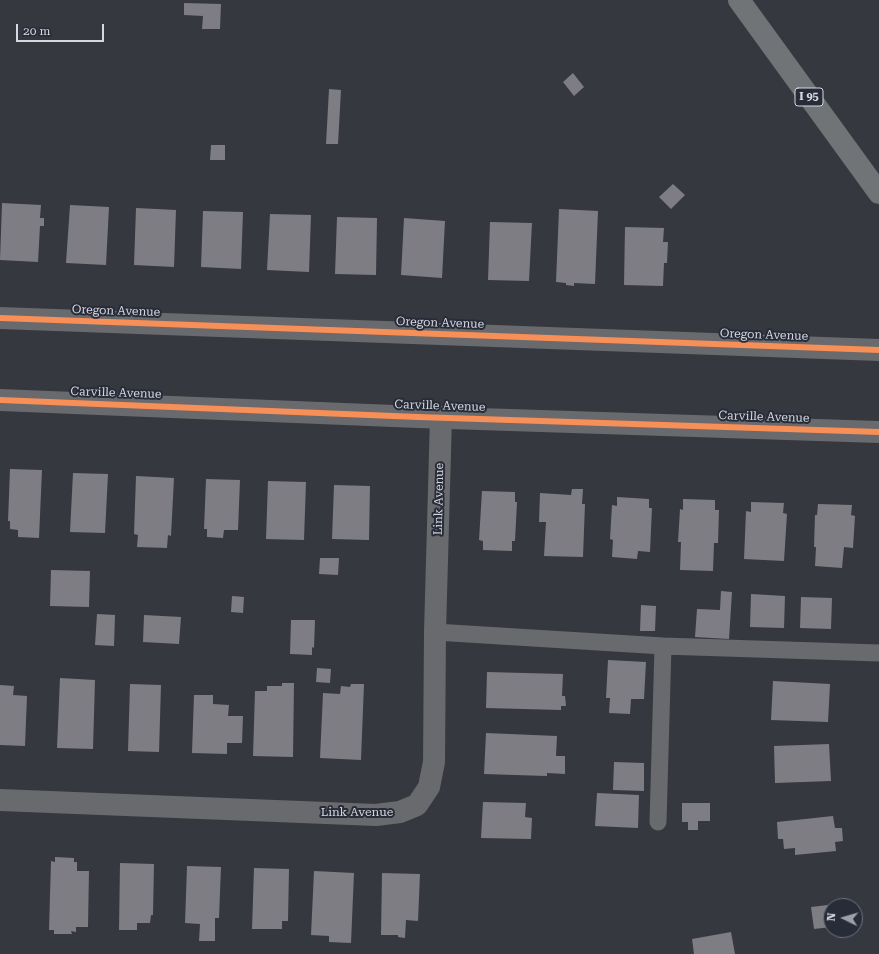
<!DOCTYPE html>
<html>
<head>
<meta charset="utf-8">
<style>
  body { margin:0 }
  #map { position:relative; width:879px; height:954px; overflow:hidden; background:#36383f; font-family:"Roboto Serif",serif }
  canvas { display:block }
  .north { position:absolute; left:823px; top:898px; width:40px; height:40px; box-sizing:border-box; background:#282c38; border:1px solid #6d717b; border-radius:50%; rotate:275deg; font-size:11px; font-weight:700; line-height:16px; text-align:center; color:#d5d8e0 }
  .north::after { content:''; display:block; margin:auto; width:14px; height:18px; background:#9da0a8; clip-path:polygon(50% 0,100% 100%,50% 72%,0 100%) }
  .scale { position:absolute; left:16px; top:24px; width:88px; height:18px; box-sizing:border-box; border:2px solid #d5d8e0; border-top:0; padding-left:5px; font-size:12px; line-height:14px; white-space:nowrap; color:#d5d8e0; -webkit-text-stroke:3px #282c38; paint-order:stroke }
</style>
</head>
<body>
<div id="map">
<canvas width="879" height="954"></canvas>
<div class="north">N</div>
<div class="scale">20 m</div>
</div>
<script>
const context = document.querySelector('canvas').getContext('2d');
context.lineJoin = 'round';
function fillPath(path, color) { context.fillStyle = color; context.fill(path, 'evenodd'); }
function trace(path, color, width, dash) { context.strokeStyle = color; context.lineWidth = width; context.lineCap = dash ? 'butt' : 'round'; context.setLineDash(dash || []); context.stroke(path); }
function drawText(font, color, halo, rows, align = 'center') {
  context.font = font + ' "Roboto Serif",serif'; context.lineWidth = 4; context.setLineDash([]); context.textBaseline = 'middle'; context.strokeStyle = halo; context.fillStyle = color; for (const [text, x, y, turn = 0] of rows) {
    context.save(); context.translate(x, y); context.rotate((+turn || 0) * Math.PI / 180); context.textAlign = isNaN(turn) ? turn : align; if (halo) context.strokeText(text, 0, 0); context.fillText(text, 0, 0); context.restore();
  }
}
const building = new Path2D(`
  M 184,3 L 221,4 L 220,29 L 202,29 L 203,16 L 184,15 Z
  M 573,73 L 584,87 L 574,96 L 563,82 Z
  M 329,89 L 341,90 L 338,144 L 326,144 Z
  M 211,145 L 225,145 L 225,160 L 210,160 Z
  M 673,184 L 685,195 L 671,209 L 659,197 Z
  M 2,203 L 41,205 L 40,218 L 44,218 L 44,226 L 40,226 L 38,262 L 0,260 Z
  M 70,205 L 109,207 L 106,265 L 66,263 Z
  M 136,208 L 176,210 L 174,267 L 134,265 Z
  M 559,209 L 598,211 L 595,284 L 574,283 L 574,286 L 566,285 L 566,283 L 556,282 Z
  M 203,211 L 243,212 L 241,269 L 201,267 Z
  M 270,214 L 311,215 L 309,272 L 267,270 Z
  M 337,217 L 377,218 L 376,275 L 335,274 Z
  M 404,218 L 445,221 L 442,278 L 401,275 Z
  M 490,222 L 532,223 L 529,281 L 488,280 Z
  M 625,227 L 664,228 L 663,242 L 668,242 L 667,263 L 664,263 L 663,286 L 624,285 Z
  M 10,469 L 42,470 L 39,538 L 18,537 L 18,530 L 10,529 L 10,521 L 8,521 Z
  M 73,473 L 108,474 L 105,533 L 70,532 Z
  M 136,476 L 174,478 L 171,536 L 168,535 L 167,548 L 137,547 L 138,535 L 134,534 Z
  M 206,479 L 240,480 L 238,530 L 224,530 L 223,538 L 207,537 L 207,529 L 204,529 Z
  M 268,481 L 306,482 L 304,540 L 266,539 Z
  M 334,485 L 370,486 L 369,540 L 332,539 Z
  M 572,489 L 583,489 L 582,504 L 585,504 L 583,557 L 544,556 L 546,522 L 539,522 L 540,493 L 571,495 Z
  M 482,491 L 515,492 L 515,502 L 517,502 L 515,541 L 512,541 L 512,551 L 483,550 L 483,541 L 479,540 Z
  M 617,497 L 649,499 L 649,508 L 652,508 L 650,552 L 638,551 L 637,559 L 612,557 L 613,540 L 610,539 L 612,505 L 617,506 Z
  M 683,499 L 715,500 L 715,510 L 719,510 L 718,543 L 714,543 L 713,571 L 680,570 L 681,542 L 678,542 L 680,509 L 683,510 Z
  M 751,502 L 784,503 L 783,513 L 787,514 L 784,561 L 744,559 L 746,511 L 751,512 Z
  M 818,504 L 852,505 L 851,515 L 855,516 L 853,548 L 844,547 L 842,568 L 815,566 L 816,547 L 814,547 L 815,515 L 817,515 Z
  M 320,558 L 339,558 L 338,575 L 319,574 Z
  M 51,570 L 90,571 L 89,607 L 50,606 Z
  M 721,591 L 732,592 L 729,639 L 695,637 L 697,609 L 720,610 Z
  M 751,594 L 785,596 L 784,628 L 750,627 Z
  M 232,596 L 244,597 L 243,613 L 231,612 Z
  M 801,597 L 832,598 L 831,629 L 800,628 Z
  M 641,605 L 656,606 L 655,631 L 640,631 Z
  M 97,614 L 115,615 L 114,646 L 95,645 Z
  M 144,615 L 181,617 L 179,644 L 143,642 Z
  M 291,620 L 315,620 L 314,648 L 312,647 L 312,655 L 290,654 Z
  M 608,660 L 646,662 L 644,699 L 631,699 L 630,714 L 609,713 L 610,698 L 606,698 Z
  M 317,668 L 331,669 L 330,683 L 316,682 Z
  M 487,672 L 563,674 L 562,696 L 565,696 L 566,706 L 561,706 L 561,710 L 486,708 Z
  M 60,678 L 95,680 L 93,749 L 57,748 Z
  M 773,681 L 830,684 L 828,722 L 771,720 Z
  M 282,683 L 294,683 L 293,757 L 253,756 L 255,691 L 267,691 L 267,686 L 282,686 Z
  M 130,684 L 161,685 L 159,752 L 128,751 Z
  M 351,684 L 364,684 L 361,760 L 320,758 L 323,693 L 340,694 L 341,686 L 350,687 Z
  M 0,685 L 14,686 L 13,695 L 27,696 L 25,746 L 0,745 Z
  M 194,695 L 213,695 L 213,704 L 229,705 L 228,716 L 243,716 L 242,743 L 227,743 L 227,754 L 192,753 Z
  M 486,733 L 557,736 L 556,756 L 565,756 L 565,774 L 547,773 L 547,776 L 484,774 Z
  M 829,744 L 831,781 L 775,783 L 774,746 Z
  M 614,762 L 644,763 L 644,791 L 613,790 Z
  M 597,793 L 639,795 L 638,828 L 595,826 Z
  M 483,802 L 526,803 L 525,817 L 532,818 L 531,839 L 481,838 Z
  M 682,803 L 710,803 L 710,821 L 698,821 L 698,830 L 688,830 L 688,822 L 682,822 Z
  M 833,816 L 835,828 L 842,828 L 843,841 L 835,842 L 836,851 L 795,855 L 795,848 L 784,849 L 783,839 L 778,839 L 777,822 Z
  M 55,857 L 74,858 L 74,862 L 77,862 L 77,871 L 89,871 L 88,927 L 76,927 L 76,932 L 71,931 L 72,934 L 54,934 L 54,930 L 49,930 L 51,861 L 55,862 Z
  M 120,863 L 154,864 L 153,915 L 151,915 L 150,923 L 137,923 L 137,930 L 119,930 Z
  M 187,866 L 221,867 L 219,918 L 215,918 L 215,941 L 199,941 L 200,924 L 185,923 Z
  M 254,868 L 289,869 L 288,921 L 282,921 L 282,929 L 252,929 Z
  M 314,871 L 354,873 L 351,943 L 329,942 L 329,936 L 311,935 Z
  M 382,873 L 420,874 L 418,921 L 406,920 L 405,938 L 398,937 L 398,935 L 381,935 Z
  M 845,903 L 846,906 L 831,906 L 831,927 L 814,929 L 811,907 Z
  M 855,906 L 859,906 L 861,920 L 857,921 L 857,923 L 855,924 Z
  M 731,932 L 735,954 L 694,954 L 692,939 Z`);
const service = new Path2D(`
  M 435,632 L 663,646 L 879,653
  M 658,822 L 663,646`);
const minor = new Path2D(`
  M 0,800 L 376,815 L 400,812 L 417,805 L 429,787 L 434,762 L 435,632 L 441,417`);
const tertiary = new Path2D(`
  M 0,318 L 879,350
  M 0,400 L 418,417 L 879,432`);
const motorway = new Path2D(`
  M 739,0 L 879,193`);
const cycleway = new Path2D(`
  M 0,318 L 879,350
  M 0,400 L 418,417 L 879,432`);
const shields = [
  [809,97,28]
];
const shieldNames = [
  ["I 95",809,97]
];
const streetNames = [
  ["Oregon Avenue",116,311,2],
  ["Oregon Avenue",440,323,2],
  ["Oregon Avenue",764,335,2],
  ["Carville Avenue",116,393,2],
  ["Carville Avenue",440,406,2],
  ["Carville Avenue",764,417,2],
  ["Link Avenue",439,499,-89],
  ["Link Avenue",357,812]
];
fillPath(building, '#7e7d84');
trace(service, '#686a6d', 17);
trace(minor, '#686a6d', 22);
trace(tertiary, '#686a6d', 22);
trace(motorway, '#707476', 22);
trace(cycleway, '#f78f57', 6);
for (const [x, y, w] of shields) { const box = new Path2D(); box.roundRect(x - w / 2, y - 9, w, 18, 3); context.fillStyle = '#282c38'; context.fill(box); trace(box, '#d5d8e0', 1); }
drawText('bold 11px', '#d5d8e0', null, shieldNames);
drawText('12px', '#d5d8e0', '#282c38', streetNames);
</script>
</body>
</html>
